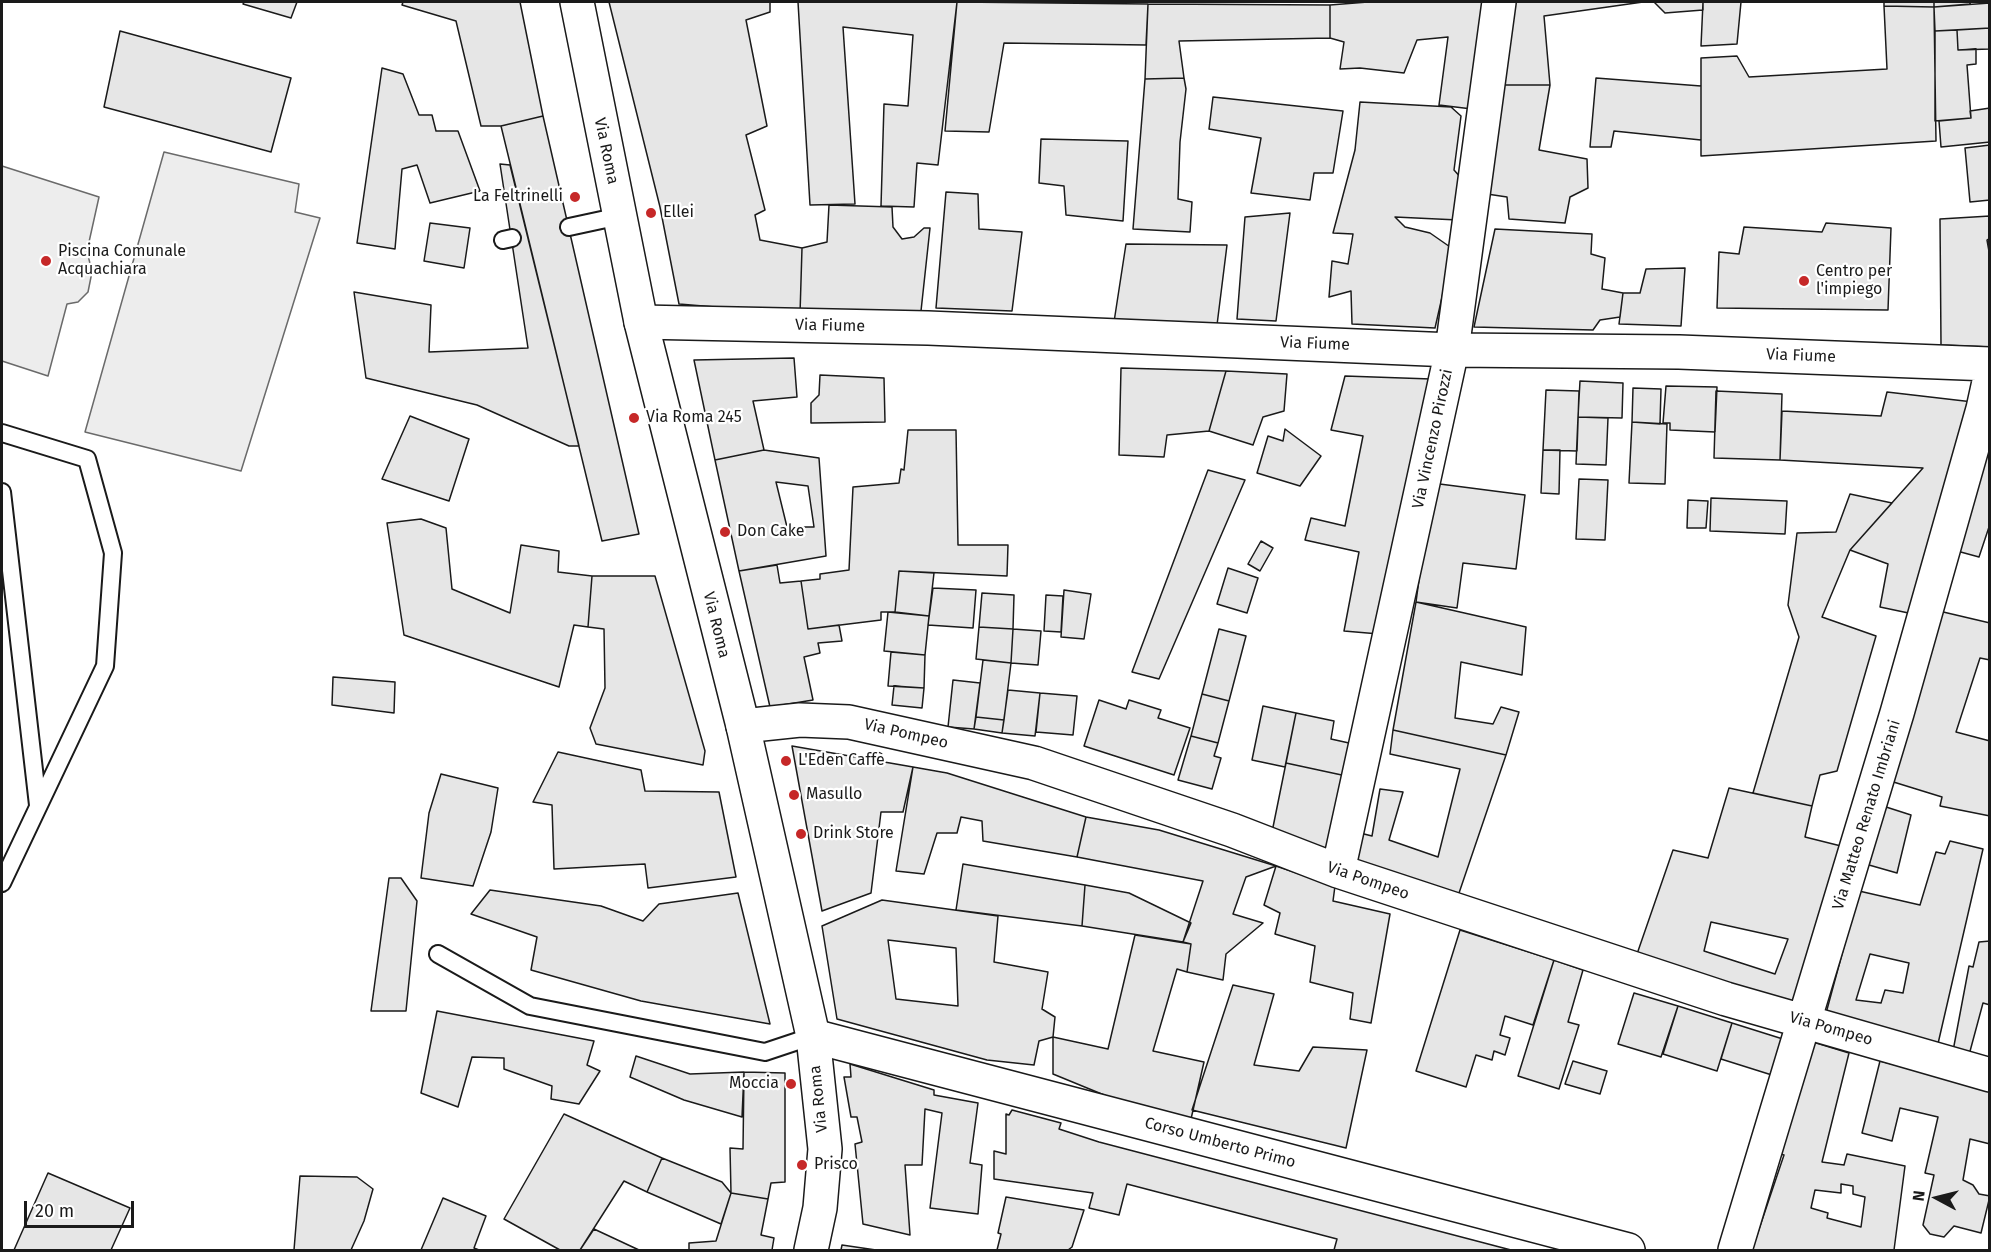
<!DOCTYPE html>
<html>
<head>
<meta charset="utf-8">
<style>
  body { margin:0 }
  #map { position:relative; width:1991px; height:1252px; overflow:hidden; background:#fff; font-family:"Fira Sans",sans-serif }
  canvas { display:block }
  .frame { position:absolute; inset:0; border:3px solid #1a1a1a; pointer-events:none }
  .north { position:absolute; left:1907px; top:1168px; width:60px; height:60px; -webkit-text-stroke:4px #fff; paint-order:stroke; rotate:277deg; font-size:16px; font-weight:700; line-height:24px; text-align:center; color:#1a1a1a }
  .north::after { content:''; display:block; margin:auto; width:21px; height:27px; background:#1a1a1a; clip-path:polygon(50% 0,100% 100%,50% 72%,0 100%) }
  .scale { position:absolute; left:24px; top:1201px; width:110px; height:27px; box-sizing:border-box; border:3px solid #1a1a1a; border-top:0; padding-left:8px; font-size:18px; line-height:21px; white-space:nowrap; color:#1a1a1a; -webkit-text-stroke:4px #fff; paint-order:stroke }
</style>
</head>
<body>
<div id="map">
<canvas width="1991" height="1252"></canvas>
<div class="frame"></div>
<div class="north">N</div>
<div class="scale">20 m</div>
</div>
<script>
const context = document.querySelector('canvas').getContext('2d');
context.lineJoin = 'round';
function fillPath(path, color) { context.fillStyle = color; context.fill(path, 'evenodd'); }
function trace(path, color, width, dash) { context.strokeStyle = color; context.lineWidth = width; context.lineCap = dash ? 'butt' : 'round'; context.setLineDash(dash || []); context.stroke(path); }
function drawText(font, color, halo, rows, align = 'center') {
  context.font = font + ' "Fira Sans",sans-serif'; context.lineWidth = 4.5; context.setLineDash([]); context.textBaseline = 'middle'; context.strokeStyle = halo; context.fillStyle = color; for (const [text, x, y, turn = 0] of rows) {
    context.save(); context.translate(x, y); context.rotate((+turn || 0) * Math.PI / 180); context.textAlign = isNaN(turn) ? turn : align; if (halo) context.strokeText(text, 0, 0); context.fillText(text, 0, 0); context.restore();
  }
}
const built = new Path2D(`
  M 164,152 L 299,184 L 295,212 L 320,218 L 241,471 L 85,432 Z
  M 2,166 L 99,197 L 87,251 L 92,272 L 88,292 L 78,302 L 67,304 L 48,376 L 2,361 Z`);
const building = new Path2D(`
  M 244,2 L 297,2 L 291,18 L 243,4 Z
  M 403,2 L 520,2 L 543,116 L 501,126 L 481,126 L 456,21 L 402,5 Z
  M 609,2 L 770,2 L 770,12 L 746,20 L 767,126 L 746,135 L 765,210 L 755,215 L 760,240 L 802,248 L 800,314 L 679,304 L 660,207 Z
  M 798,2 L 957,2 L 938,165 L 917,163 L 914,207 L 881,206 L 884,104 L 908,106 L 913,35 L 843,27 L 855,204 L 810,205 Z
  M 957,2 L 1148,4 L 1146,45 L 1004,43 L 989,132 L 945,131 Z
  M 1368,2 L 1486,2 L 1472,109 L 1439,105 L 1448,37 L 1417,40 L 1404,73 L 1360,68 L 1340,69 L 1344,42 L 1330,38 L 1330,5 Z
  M 1510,2 L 1643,2 L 1544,16 L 1550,85 L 1497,85 Z
  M 1654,2 L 1703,2 L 1703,10 L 1665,13 Z
  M 1703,2 L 1741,2 L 1737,44 L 1701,46 Z
  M 1884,2 L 1934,2 L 1934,7 L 1884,6 Z
  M 1934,2 L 1970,2 L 1970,4 L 1934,7 Z
  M 1990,3 L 1990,28 L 1935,31 L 1934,7 Z
  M 1148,4 L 1330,5 L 1330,38 L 1179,41 L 1184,78 L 1145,79 Z
  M 1884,6 L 1934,7 L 1936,141 L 1701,156 L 1701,58 L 1737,56 L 1749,77 L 1887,69 Z
  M 1990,28 L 1990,49 L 1958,50 L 1957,30 Z
  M 1957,30 L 1958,50 L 1976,49 L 1976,64 L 1967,65 L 1971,118 L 1935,121 L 1935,31 Z
  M 120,31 L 291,78 L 271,152 L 104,107 Z
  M 382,68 L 403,74 L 419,115 L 432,115 L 436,131 L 458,131 L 480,191 L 430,203 L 417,165 L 402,169 L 395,249 L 357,243 Z
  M 1184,78 L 1186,89 L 1180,142 L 1178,199 L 1192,202 L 1190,232 L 1133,229 L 1145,79 Z
  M 1596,78 L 1701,86 L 1701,140 L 1614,131 L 1611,147 L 1590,147 Z
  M 1497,85 L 1550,85 L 1539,150 L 1587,159 L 1588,188 L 1570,197 L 1565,223 L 1509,219 L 1507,197 L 1487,194 Z
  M 1213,97 L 1343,111 L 1333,173 L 1314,173 L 1310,200 L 1251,193 L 1261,138 L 1209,129 Z
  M 1360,102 L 1451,107 L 1461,116 L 1454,170 L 1462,179 L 1458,220 L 1395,217 L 1405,227 L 1430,233 L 1453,249 L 1435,328 L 1352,324 L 1351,291 L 1329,297 L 1332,261 L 1348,264 L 1353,234 L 1333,233 L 1355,150 Z
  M 1990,108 L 1990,142 L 1941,147 L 1939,121 L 1971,118 L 1970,111 Z
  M 543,116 L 639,534 L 602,541 L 501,126 Z
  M 1041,139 L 1128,141 L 1123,221 L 1066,215 L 1064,186 L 1039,183 Z
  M 1990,145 L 1990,200 L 1970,202 L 1965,148 Z
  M 500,164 L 510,165 L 579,446 L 569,446 L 477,405 L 366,378 L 354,292 L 431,305 L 429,352 L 528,348 Z
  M 946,192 L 978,194 L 979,229 L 1022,232 L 1012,311 L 936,308 Z
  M 829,205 L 892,207 L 893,227 L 902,239 L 914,237 L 924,228 L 930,228 L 921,311 L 800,314 L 802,248 L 827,242 Z
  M 1290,213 L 1276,321 L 1237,319 L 1245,217 Z
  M 1990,216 L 1990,238 L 1987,240 L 1990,257 L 1990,347 L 1941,345 L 1940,219 Z
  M 430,223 L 470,228 L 464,268 L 424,261 Z
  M 1826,223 L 1891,228 L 1888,310 L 1717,308 L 1719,252 L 1739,254 L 1744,227 L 1822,232 Z
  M 1495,229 L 1592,234 L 1591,254 L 1605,258 L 1602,289 L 1623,293 L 1620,317 L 1600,320 L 1593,330 L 1474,327 Z
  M 1126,244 L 1227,245 L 1217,325 L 1114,322 Z
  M 1685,268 L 1681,326 L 1619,324 L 1623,293 L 1640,293 L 1646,269 Z
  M 794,358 L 797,397 L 753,401 L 764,450 L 715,460 L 694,360 Z
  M 1121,368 L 1226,371 L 1209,431 L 1167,435 L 1164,457 L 1119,455 Z
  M 1226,371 L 1287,374 L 1284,411 L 1263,417 L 1253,445 L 1209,431 Z
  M 820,375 L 884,378 L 885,422 L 811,423 L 811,403 L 819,395 Z
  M 1345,376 L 1431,379 L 1379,634 L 1344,631 L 1359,552 L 1305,540 L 1311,518 L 1345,526 L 1363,436 L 1331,430 Z
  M 1580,381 L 1623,383 L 1622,418 L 1578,417 Z
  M 1666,386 L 1717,387 L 1715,432 L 1670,430 L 1670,423 L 1663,423 Z
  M 1633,388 L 1661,389 L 1660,424 L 1632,422 Z
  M 1546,390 L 1579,391 L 1577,451 L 1543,450 Z
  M 1716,391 L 1782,394 L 1780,460 L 1714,458 Z
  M 1887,392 L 1973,402 L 1918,615 L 1880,607 L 1888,564 L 1850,550 L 1923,468 L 1780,460 L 1782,411 L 1881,416 Z
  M 410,416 L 469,439 L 449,501 L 382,479 Z
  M 1578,417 L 1608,418 L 1606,465 L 1576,464 Z
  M 1632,422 L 1667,424 L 1665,484 L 1629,483 Z
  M 1285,429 L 1321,456 L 1300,486 L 1257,473 L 1268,436 L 1283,441 Z
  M 908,430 L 956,430 L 958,545 L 1008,545 L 1007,576 L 899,571 L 895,612 L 881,612 L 881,620 L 808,629 L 801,581 L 820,579 L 820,574 L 849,570 L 853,487 L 899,483 L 901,469 L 904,470 Z
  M 764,450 L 819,458 L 826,556 L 739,571 L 715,460 ZM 776,482 L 808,486 L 814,527 L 787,527 Z
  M 1543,450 L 1560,450 L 1559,494 L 1541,493 Z
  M 1982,452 L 1990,454 L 1990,524 L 1979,557 L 1957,551 Z
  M 1208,470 L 1245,480 L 1159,679 L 1132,672 Z
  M 1579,479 L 1608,480 L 1605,540 L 1576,539 Z
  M 1432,483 L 1525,495 L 1516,569 L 1463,563 L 1457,608 L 1416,602 Z
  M 1850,494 L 1892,503 L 1850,550 L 1822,617 L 1876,636 L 1837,771 L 1820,775 L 1812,806 L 1753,793 L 1799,637 L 1788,605 L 1797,533 L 1836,532 Z
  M 1711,498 L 1787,501 L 1785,534 L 1710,531 Z
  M 1688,500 L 1708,501 L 1706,528 L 1687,528 Z
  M 421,519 L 446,528 L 452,589 L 510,613 L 521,545 L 559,551 L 558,572 L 592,576 L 588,627 L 574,625 L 559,687 L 404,635 L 387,523 Z
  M 1261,541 L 1273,548 L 1260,571 L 1248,564 Z
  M 777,565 L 780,583 L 801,581 L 808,629 L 839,625 L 842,641 L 818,643 L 820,653 L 804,657 L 813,700 L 770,707 L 739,571 Z
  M 1228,568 L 1258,578 L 1247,613 L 1217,604 Z
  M 899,571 L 934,573 L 929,616 L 895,612 Z
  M 592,576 L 655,576 L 705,751 L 703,765 L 596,744 L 590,728 L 605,688 L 604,629 L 588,627 Z
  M 933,588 L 976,590 L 973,628 L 928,625 Z
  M 1064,590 L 1091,594 L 1084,639 L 1061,637 Z
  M 982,593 L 1014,595 L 1013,629 L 979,627 Z
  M 1046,595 L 1063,596 L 1061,632 L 1044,631 Z
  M 1416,602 L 1526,627 L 1522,675 L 1461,662 L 1455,718 L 1493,724 L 1501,707 L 1519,712 L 1506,755 L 1393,730 Z
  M 1939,611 L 1990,623 L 1990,660 L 1980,658 L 1956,732 L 1990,741 L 1990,816 L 1940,806 L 1942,797 L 1887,780 Z
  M 888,612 L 929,616 L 925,655 L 884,651 Z
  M 979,627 L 1013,629 L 1011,663 L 976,659 Z
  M 1013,629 L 1041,631 L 1038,665 L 1011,663 Z
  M 1219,629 L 1246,636 L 1229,701 L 1202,694 Z
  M 891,652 L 925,655 L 924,688 L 888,686 Z
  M 983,660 L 1011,663 L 1004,720 L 976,717 Z
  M 333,677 L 395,682 L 394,713 L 332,705 Z
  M 953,680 L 980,683 L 974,729 L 948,727 Z
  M 894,686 L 924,688 L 922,708 L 892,705 Z
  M 1008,690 L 1040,693 L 1035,736 L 1002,733 Z
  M 1040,693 L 1077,696 L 1073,735 L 1036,732 Z
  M 1202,694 L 1229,701 L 1218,743 L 1191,736 Z
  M 1099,700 L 1126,709 L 1129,700 L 1161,710 L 1158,718 L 1190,728 L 1174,775 L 1084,746 Z
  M 1263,706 L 1296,713 L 1285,767 L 1252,760 Z
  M 1296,713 L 1334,721 L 1331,739 L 1358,745 L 1351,777 L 1286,763 Z
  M 976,717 L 1004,720 L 1002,733 L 974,729 Z
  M 1393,730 L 1506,755 L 1458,896 L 1349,868 L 1360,833 L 1372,836 L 1380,789 L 1403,792 L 1389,840 L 1438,857 L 1460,769 L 1390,754 Z
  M 1191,736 L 1218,743 L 1214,756 L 1221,758 L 1212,789 L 1178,780 Z
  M 792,746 L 913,767 L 903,812 L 881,812 L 871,893 L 822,911 Z
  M 558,752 L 641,770 L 645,791 L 719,792 L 736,877 L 648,888 L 645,864 L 554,869 L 552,805 L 533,802 Z
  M 1286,763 L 1351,777 L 1336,850 L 1271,837 Z
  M 913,767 L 947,773 L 1086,817 L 1077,857 L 983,841 L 982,821 L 961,817 L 957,833 L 937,833 L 924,874 L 896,871 Z
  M 441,774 L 498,788 L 491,832 L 473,886 L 421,878 L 429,813 Z
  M 1729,788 L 1812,806 L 1805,837 L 1849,848 L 1803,1006 L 1637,954 L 1673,850 L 1708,858 ZM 1711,922 L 1788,939 L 1775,974 L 1704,951 Z
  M 1883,806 L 1911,815 L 1897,873 L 1869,865 Z
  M 1086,817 L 1159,830 L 1276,866 L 1246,877 L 1233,914 L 1263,923 L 1226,954 L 1223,980 L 1187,972 L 1191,944 L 1183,942 L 1203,881 L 1077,857 Z
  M 1950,841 L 1983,849 L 1937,1048 L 1825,1017 L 1859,891 L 1920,905 L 1936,852 L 1945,854 ZM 1870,954 L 1909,963 L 1903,993 L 1885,990 L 1881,1003 L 1856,1000 Z
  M 963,864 L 1085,885 L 1082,926 L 956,910 Z
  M 1276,866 L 1335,886 L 1333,901 L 1390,914 L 1371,1023 L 1350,1019 L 1353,993 L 1310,982 L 1315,946 L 1275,934 L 1280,913 L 1264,905 Z
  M 389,878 L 401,878 L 417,901 L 406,1011 L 371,1011 Z
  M 1085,885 L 1129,893 L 1191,923 L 1183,942 L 1082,926 Z
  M 490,890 L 601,906 L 643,921 L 659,904 L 738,893 L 770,1024 L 641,1001 L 531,970 L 537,937 L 471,914 Z
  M 882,900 L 998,916 L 994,962 L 1048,972 L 1042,1009 L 1055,1017 L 1053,1037 L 1039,1041 L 1034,1065 L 987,1060 L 837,1019 L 822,926 ZM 888,940 L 956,948 L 958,1006 L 896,999 Z
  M 1460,930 L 1554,960 L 1533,1025 L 1505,1016 L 1500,1035 L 1510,1038 L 1505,1055 L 1494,1051 L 1492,1060 L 1476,1055 L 1466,1087 L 1416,1071 Z
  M 1135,935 L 1191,944 L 1187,972 L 1177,969 L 1153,1051 L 1204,1062 L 1191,1119 L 1109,1097 L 1053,1074 L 1053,1037 L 1108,1049 Z
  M 1990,941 L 1990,1005 L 1983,1003 L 1969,1055 L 1953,1051 L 1969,966 L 1973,967 L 1979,942 Z
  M 1554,960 L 1583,970 L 1568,1022 L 1579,1025 L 1559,1089 L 1518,1076 Z
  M 1233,985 L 1274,994 L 1254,1065 L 1299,1071 L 1313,1047 L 1367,1050 L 1346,1148 L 1192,1110 Z
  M 1634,993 L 1678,1006 L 1661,1057 L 1618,1044 Z
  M 1678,1006 L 1732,1023 L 1717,1071 L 1663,1054 Z
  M 437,1011 L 594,1041 L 587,1065 L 600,1071 L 579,1104 L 551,1099 L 552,1086 L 504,1069 L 504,1058 L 472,1057 L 458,1107 L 421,1093 Z
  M 1732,1023 L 1786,1040 L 1775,1076 L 1721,1059 Z
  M 1813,1042 L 1849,1053 L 1822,1162 L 1844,1165 L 1847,1154 L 1905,1166 L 1894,1250 L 1752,1250 L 1784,1155 L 1780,1154 ZM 1841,1184 L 1853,1186 L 1853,1194 L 1865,1197 L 1861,1227 L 1827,1218 L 1828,1213 L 1811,1208 L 1815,1190 L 1841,1193 Z
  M 636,1056 L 690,1074 L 744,1072 L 742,1117 L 684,1100 L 630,1077 Z
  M 1573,1061 L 1607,1071 L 1600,1094 L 1565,1084 Z
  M 1880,1061 L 1990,1089 L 1990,1144 L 1970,1139 L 1963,1180 L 1973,1185 L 1979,1194 L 1990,1196 L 1981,1233 L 1954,1226 L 1944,1237 L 1930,1234 L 1923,1225 L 1934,1175 L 1925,1173 L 1938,1117 L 1900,1108 L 1892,1141 L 1862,1133 Z
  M 850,1064 L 934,1090 L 934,1095 L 978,1103 L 970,1163 L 982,1165 L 978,1214 L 930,1208 L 942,1113 L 925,1109 L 922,1165 L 905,1165 L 910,1235 L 863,1224 L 855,1144 L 862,1142 L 857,1117 L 851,1117 L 844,1077 L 851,1077 Z
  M 744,1072 L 785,1073 L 785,1182 L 771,1183 L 768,1199 L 731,1193 L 730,1148 L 743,1149 Z
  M 1012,1110 L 1061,1123 L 1059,1129 L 1099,1142 L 1511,1250 L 1334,1250 L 1337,1239 L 1127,1184 L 1119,1215 L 1089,1208 L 1093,1193 L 994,1179 L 994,1151 L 1006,1154 L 1006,1114 L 1009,1115 Z
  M 564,1114 L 662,1158 L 647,1192 L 624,1181 L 580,1250 L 560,1250 L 504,1219 Z
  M 662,1158 L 722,1182 L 731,1193 L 721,1224 L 647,1192 Z
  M 48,1173 L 130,1208 L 111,1250 L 14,1250 Z
  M 300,1176 L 357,1177 L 373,1189 L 364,1221 L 351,1250 L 294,1250 Z
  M 731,1193 L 768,1199 L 761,1235 L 774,1238 L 772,1250 L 689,1250 L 689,1243 L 716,1241 Z
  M 1006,1197 L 1084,1210 L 1072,1247 L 1068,1250 L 997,1250 L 1001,1234 L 998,1233 Z
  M 443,1198 L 486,1216 L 474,1248 L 479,1250 L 421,1250 Z
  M 594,1229 L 639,1250 L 580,1250 Z
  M 842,1245 L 876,1250 L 841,1250 Z`);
const lane = new Path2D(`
  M 569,227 L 620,216
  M 503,240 L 512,238
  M 2,433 L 87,459 L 113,553 L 105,666 L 2,883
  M 2,492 L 38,805
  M 438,954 L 530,1006 L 765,1052 L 813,1036`);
const street = new Path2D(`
  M 641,322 L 928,328 L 1452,350 L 1679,352 L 1990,364
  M 743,726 L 800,720 L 849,722 L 1034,763 L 1232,830 L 1338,871 L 1726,999 L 1990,1075
  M 1338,871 L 1452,350 L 1499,2
  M 813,1036 L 1628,1250
  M 1735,1250 L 1897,713 L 1983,409 L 1990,377`);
const primary = new Path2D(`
  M 577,2 L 641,322 L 743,726 L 813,1036 L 825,1149 L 820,1208 L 811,1250`);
const markers = [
  [575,197,6,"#c62828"],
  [651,213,6,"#c62828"],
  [46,261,6,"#c62828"],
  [1804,281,6,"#c62828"],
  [634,418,6,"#c62828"],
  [725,532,6,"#c62828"],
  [786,761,6,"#c62828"],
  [794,795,6,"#c62828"],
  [801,834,6,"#c62828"],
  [791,1084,6,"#c62828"],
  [802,1165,6,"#c62828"]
];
const streetNames = [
  ["Via Roma",606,151,78],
  ["Via Fiume",830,326,1],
  ["Via Fiume",1315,344,2],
  ["Via Fiume",1801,356,2],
  ["Via Vincenzo Pirozzi",1433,439,-78],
  ["Via Roma",716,625,76],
  ["Via Pompeo",906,734,13],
  ["Via Matteo Renato Imbriani",1867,815,-73],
  ["Via Pompeo",1368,881,19],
  ["Via Pompeo",1831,1029,16],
  ["Via Roma",819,1099,-96],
  ["Corso Umberto Primo",1220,1143,15]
];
const poiNames = [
  ["La Feltrinelli",563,197,"right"],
  ["Ellei",663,213],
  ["Piscina Comunale",58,252],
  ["Acquachiara",58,270],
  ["Centro per",1816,272],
  ["l'impiego",1816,290],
  ["Via Roma 245",646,418],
  ["Don Cake",737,532],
  ["L'Eden Caffè",798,761],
  ["Masullo",806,795],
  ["Drink Store",813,834],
  ["Moccia",779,1084,"right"],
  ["Prisco",814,1165]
];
fillPath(built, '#ededed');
trace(built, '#6a6a6a', 1.5);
fillPath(building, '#e6e6e6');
trace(building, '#1a1a1a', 1.5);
trace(lane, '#1a1a1a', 20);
trace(street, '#1a1a1a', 36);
trace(primary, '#1a1a1a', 36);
trace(lane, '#fff', 16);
trace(street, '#fff', 33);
trace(primary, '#fff', 33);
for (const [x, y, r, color] of markers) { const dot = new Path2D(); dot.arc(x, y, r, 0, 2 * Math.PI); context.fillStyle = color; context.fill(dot); trace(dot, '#fff', 2); }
drawText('16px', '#1a1a1a', '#fff', streetNames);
drawText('16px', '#1a1a1a', '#fff', poiNames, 'left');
</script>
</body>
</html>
